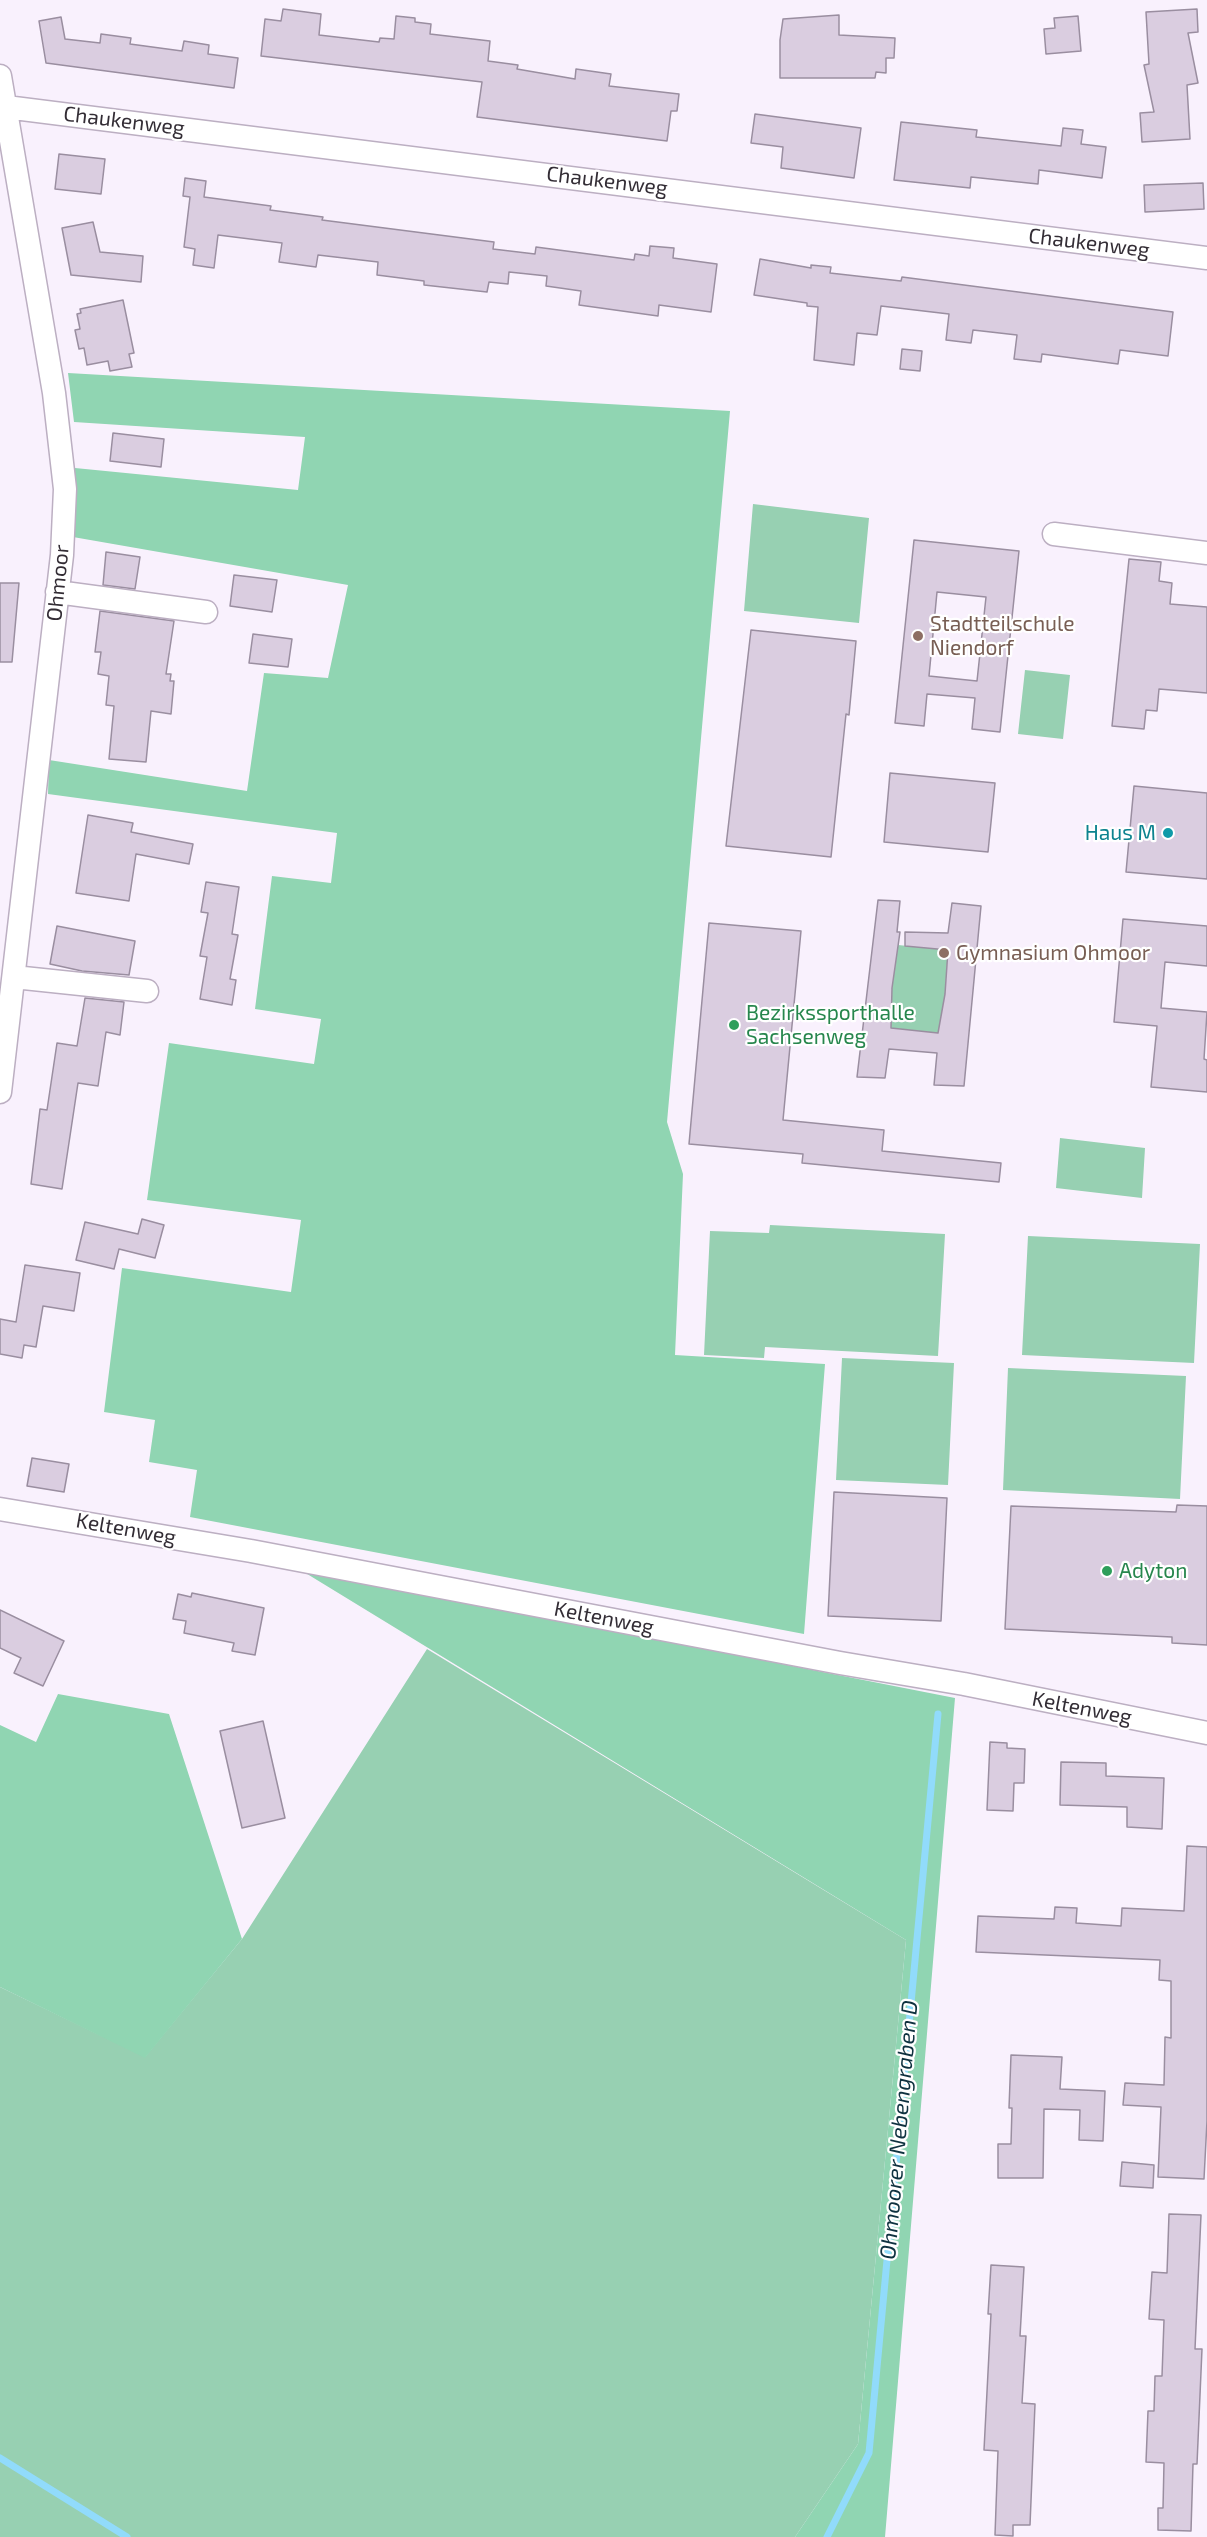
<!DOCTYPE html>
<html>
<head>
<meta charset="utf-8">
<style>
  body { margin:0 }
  canvas { display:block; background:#f9f1fd }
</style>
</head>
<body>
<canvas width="1207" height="2537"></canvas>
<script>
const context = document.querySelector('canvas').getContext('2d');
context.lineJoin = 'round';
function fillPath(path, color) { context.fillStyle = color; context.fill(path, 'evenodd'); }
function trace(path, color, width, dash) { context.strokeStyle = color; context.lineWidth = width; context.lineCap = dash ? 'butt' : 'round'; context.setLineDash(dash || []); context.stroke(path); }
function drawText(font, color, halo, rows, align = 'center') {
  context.font = font + ' "Exo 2",sans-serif'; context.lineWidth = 4.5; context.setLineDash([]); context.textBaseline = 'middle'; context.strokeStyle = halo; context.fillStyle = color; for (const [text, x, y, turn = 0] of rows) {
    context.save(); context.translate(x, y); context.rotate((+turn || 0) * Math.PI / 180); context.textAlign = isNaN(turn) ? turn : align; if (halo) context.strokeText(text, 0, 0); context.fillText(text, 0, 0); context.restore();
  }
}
const green = new Path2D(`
  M 753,504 L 869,518 L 859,623 L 744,611 Z
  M 1025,670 L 1070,675 L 1063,739 L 1018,734 Z
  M 898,945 L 948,950 L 945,994 L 938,1033 L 891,1028 L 892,988 Z
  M 1060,1138 L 1145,1148 L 1142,1198 L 1056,1188 Z
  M 770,1225 L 945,1234 L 938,1356 L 765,1347 L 764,1358 L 704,1355 L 710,1231 L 769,1233 Z
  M 1028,1236 L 1200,1244 L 1194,1363 L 1022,1355 Z
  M 842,1358 L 954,1363 L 948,1485 L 836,1480 Z
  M 1008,1368 L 1186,1376 L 1180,1499 L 1003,1490 Z
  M 427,1649 L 906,1940 L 858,2444 L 795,2537 L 0,2537 L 0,1987 L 145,2057 L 242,1939 Z`);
const forest = new Path2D(`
  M 68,373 L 730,411 L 667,1122 L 683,1174 L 675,1355 L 825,1364 L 804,1634 L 190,1517 L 197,1470 L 149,1462 L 155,1420 L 104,1412 L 122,1268 L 291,1292 L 301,1220 L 147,1200 L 169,1043 L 314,1064 L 321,1019 L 255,1009 L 272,876 L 331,883 L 337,833 L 48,794 L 49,760 L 247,791 L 264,673 L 328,678 L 348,585 L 73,537 L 75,468 L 298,490 L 305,437 L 74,422 Z
  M 299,1569 L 955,1698 L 885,2537 L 795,2537 L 858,2444 L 906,1940 Z
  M 58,1694 L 169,1714 L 242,1939 L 145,2058 L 0,1987 L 0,1725 L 36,1742 Z`);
const stream = new Path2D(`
  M 0,2458 L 127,2537
  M 827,2537 L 869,2453 L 938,1714`);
const building = new Path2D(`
  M 283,9 L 321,14 L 319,35 L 379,42 L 380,38 L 394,39 L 396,16 L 415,18 L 415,22 L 431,24 L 430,34 L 490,41 L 488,61 L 518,65 L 517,69 L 575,79 L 576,69 L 611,74 L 609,86 L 679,94 L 677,111 L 671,111 L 667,141 L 477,117 L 482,82 L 261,56 L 265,19 L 281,21 Z
  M 1197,9 L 1198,32 L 1188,33 L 1198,83 L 1187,85 L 1190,139 L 1142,142 L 1140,113 L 1154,112 L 1144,65 L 1149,64 L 1146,12 Z
  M 839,15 L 839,35 L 895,38 L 894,58 L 886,58 L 886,73 L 876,72 L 875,78 L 780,78 L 780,40 L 783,19 Z
  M 1078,16 L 1081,51 L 1046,54 L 1044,29 L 1055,28 L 1054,18 Z
  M 61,17 L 65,39 L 100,43 L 101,34 L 131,38 L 130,44 L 182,51 L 184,41 L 209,45 L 208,54 L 238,58 L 234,88 L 46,63 L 39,21 Z
  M 755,114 L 861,128 L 854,178 L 781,168 L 783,147 L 751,143 Z
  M 901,122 L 977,130 L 976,137 L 1061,146 L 1063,128 L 1083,130 L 1081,144 L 1106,147 L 1102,178 L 1039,170 L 1038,184 L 971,177 L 970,188 L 894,180 Z
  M 59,154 L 105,159 L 101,194 L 55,189 Z
  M 185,178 L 206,181 L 204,197 L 271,206 L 270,210 L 323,217 L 322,220 L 494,242 L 493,249 L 535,254 L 536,247 L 634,260 L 635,254 L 649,256 L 650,246 L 674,248 L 673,258 L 717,264 L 711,312 L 659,305 L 658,316 L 579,305 L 581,291 L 546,286 L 547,276 L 509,272 L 508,284 L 489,282 L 487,292 L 424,285 L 424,281 L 377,275 L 378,262 L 318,255 L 316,267 L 279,262 L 282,243 L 218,235 L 214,268 L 193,265 L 195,249 L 184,247 L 190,197 L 183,196 Z
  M 1203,183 L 1204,209 L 1145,212 L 1144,185 Z
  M 93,222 L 100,252 L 143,256 L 141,282 L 71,275 L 62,228 Z
  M 760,259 L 811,268 L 811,265 L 831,267 L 830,273 L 901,281 L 902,277 L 1173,312 L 1168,356 L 1120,350 L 1118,364 L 1042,354 L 1041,362 L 1014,359 L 1017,335 L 973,330 L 971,343 L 946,340 L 949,314 L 881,306 L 877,335 L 857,333 L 854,365 L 814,360 L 818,307 L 807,306 L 807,303 L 754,295 Z
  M 123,300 L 134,353 L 129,354 L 132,367 L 110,371 L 108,361 L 87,365 L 84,348 L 79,349 L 75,330 L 80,329 L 77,314 L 81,313 L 80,309 Z
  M 902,349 L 922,351 L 920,371 L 900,369 Z
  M 113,433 L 164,439 L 161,467 L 110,461 Z
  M 914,540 L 1019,551 L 1000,732 L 972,729 L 975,698 L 927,694 L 924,726 L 895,723 ZM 937,592 L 986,597 L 977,681 L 929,676 Z
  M 106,552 L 140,557 L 135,589 L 103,585 Z
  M 1129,559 L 1161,562 L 1159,581 L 1172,583 L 1170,604 L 1207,607 L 1207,693 L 1159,689 L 1157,711 L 1146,710 L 1144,729 L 1112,726 Z
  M 234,575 L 277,580 L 272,612 L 230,606 Z
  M 0,583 L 19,583 L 12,662 L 0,662 Z
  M 100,611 L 174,621 L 166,674 L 171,674 L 170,681 L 174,681 L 171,714 L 151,711 L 146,762 L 109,759 L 114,706 L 106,705 L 109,676 L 98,674 L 101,652 L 95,652 Z
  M 751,630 L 856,641 L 849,715 L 846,714 L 831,857 L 726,846 Z
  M 253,634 L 292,639 L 288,667 L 249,663 Z
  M 890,773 L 995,783 L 988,852 L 884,842 Z
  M 1134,786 L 1207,793 L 1207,879 L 1126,872 Z
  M 88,815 L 133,823 L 131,832 L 193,844 L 189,864 L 136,854 L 129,901 L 76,893 Z
  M 206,882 L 239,887 L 232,934 L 238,935 L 230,979 L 236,980 L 232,1005 L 200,999 L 207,957 L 200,956 L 208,913 L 201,912 Z
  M 878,900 L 900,901 L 897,932 L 900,932 L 892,988 L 891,1028 L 938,1033 L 945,994 L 948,950 L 905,946 L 905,932 L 948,933 L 952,903 L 981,906 L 964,1086 L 934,1085 L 937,1053 L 889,1049 L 885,1078 L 857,1077 Z
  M 1123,919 L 1207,926 L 1207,966 L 1165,962 L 1161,1008 L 1207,1012 L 1204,1059 L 1207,1060 L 1207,1092 L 1151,1087 L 1157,1026 L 1114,1022 Z
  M 709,923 L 801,931 L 783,1120 L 884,1130 L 882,1151 L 1001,1163 L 999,1182 L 802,1163 L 803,1154 L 689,1144 Z
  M 57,926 L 135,941 L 129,975 L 82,971 L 50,964 Z
  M 85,998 L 124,1002 L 120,1035 L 106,1032 L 98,1086 L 78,1083 L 62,1189 L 31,1184 L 40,1109 L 47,1110 L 57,1043 L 77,1046 Z
  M 142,1219 L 164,1225 L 155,1258 L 119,1249 L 114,1269 L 76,1260 L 85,1222 L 138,1234 Z
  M 25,1265 L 80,1273 L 74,1311 L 43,1306 L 36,1347 L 24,1345 L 22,1358 L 0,1354 L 0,1319 L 16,1322 Z
  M 32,1458 L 69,1464 L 64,1492 L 27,1486 Z
  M 834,1492 L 947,1498 L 941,1621 L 828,1616 Z
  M 1177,1505 L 1207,1506 L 1207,1645 L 1172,1643 L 1172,1637 L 1005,1629 L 1011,1506 L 1176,1512 Z
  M 192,1593 L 264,1608 L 255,1655 L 232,1651 L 234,1643 L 184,1633 L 186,1621 L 173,1619 L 178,1594 L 191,1597 Z
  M 0,1610 L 64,1641 L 43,1686 L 14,1673 L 21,1658 L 0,1648 Z
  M 263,1721 L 285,1818 L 242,1828 L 220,1731 Z
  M 990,1742 L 1007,1743 L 1007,1748 L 1025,1749 L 1024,1783 L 1014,1783 L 1013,1811 L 987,1810 Z
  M 1061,1762 L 1106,1763 L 1106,1776 L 1164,1778 L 1162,1829 L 1127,1827 L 1127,1807 L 1060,1805 Z
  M 1187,1846 L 1207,1847 L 1207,2121 L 1204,2179 L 1158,2177 L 1161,2107 L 1123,2105 L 1125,2083 L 1164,2085 L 1165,2037 L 1171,2038 L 1171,1981 L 1159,1980 L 1160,1960 L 976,1952 L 978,1916 L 1054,1919 L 1055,1907 L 1077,1908 L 1076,1923 L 1121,1926 L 1122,1908 L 1184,1911 Z
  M 1011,2055 L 1062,2057 L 1060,2089 L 1105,2091 L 1103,2141 L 1079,2140 L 1080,2110 L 1044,2109 L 1043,2178 L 998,2178 L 998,2144 L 1011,2144 L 1012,2108 L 1009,2108 Z
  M 1122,2162 L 1154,2165 L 1153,2188 L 1120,2186 Z
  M 1169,2214 L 1201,2215 L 1195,2349 L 1202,2349 L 1197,2464 L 1193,2464 L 1191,2531 L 1158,2530 L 1158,2508 L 1163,2508 L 1164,2463 L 1146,2462 L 1148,2411 L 1154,2411 L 1155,2376 L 1162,2376 L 1164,2320 L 1149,2319 L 1152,2272 L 1167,2273 Z
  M 991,2265 L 1024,2267 L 1020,2336 L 1026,2336 L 1022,2403 L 1035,2404 L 1030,2525 L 1013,2525 L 1013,2536 L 995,2535 L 998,2451 L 984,2450 L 991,2314 L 988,2314 Z`);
const minor = new Path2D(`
  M 0,76 L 54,393 L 65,489 L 62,555 L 0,1092
  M 6,107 L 1207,258
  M 1054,534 L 1207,553
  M 57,592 L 206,612
  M 14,977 L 147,991
  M 0,1509 L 251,1551 L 840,1663 L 964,1684 L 1207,1733`);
const markers = [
  [918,636,6,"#8d6e63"],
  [1168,833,6,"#0f9aa8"],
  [944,953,6,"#8d6e63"],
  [734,1025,6,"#2e9e5b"],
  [1107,1571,6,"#2e9e5b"]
];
const streetNames = [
  ["Chaukenweg",124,121,7],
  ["Chaukenweg",607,181,7],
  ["Chaukenweg",1089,243,7],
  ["Ohmoor",58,583,-84],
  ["Keltenweg",126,1529,10],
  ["Keltenweg",604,1618,11],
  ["Keltenweg",1082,1708,11]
];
const educationNames = [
  ["Stadtteilschule",930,624],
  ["Niendorf",930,648],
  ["Gymnasium Ohmoor",956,953]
];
const cultureNames = [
  ["Haus M",1156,833]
];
const leisureNames = [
  ["Bezirkssporthalle",746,1013],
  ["Sachsenweg",746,1037],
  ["Adyton",1119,1571]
];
const waterNames = [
  ["Ohmoorer Nebengraben D",899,2130,-85]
];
fillPath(green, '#97d0b2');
fillPath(forest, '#90d5b2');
trace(stream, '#91dbfb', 7);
fillPath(building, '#dacde0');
trace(building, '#9a8ea0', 1.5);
trace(minor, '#bcafc2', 25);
trace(minor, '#fff', 22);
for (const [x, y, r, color] of markers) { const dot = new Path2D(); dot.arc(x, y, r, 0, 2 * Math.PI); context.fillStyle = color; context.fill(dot); trace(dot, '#fff', 2); }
drawText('21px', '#332d35', '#fff', streetNames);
drawText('21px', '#785e54', '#fff', educationNames, 'left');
drawText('21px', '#0d838f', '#fff', cultureNames, 'right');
drawText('21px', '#27864d', '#fff', leisureNames, 'left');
drawText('italic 22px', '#0f3240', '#fff', waterNames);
</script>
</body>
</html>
